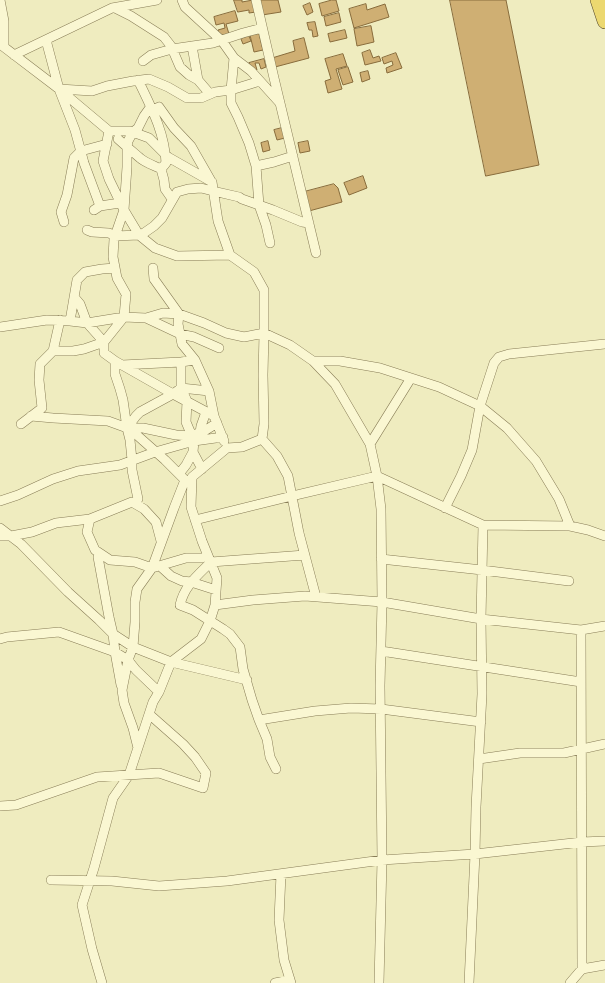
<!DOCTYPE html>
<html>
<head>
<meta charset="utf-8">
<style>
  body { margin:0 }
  canvas { display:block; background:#efecbf }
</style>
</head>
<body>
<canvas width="605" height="983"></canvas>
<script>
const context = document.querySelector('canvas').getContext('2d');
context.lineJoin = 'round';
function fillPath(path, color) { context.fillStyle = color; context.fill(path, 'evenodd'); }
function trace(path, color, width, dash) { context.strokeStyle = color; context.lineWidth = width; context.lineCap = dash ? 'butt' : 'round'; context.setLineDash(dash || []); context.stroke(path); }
const building = new Path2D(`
  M 234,0 L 242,0 L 242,2 L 253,0 L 256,12 L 249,13 L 249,10 L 238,12 Z
  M 259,0 L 278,0 L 281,12 L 262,15 Z
  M 332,0 L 336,0 L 339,11 L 322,16 L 319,4 Z
  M 450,0 L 506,0 L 539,165 L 486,176 Z
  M 310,3 L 313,12 L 307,15 L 303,6 Z
  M 366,4 L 367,10 L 385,4 L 389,17 L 354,28 L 349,9 Z
  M 235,11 L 238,21 L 226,24 L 229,34 L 220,36 L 218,30 L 225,28 L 224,23 L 216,25 L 214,17 Z
  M 339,13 L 341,22 L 326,26 L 324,17 Z
  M 315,22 L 318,36 L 313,37 L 312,30 L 309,30 L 307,23 Z
  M 371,26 L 374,42 L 357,46 L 354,29 Z
  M 345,30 L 347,38 L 330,42 L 328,34 Z
  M 259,34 L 263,50 L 254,52 L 250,35 Z
  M 249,36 L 251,41 L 243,44 L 241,39 Z
  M 304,38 L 309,58 L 275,67 L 272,58 L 295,51 L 293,41 Z
  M 370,50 L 373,58 L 379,56 L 381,61 L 365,65 L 362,53 Z
  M 396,53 L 402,68 L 387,73 L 386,68 L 393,65 L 392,61 L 384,64 L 382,58 Z
  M 343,54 L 347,66 L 336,69 L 342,89 L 328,93 L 325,81 L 331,79 L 325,59 Z
  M 264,59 L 266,67 L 261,69 L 259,63 L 255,63 L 257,70 L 252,71 L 249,63 Z
  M 348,67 L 353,82 L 343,85 L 338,70 Z
  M 368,71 L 370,79 L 362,82 L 360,73 Z
  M 282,128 L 285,138 L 277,140 L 274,130 Z
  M 268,141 L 270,150 L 263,152 L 261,143 Z
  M 308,141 L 310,151 L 300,153 L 298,143 Z
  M 363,176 L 367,188 L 349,195 L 344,183 Z
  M 334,184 L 338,188 L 342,202 L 309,211 L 304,192 Z`);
const minor = new Path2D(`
  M 0,0 L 4,21 L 4,47
  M 182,0 L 185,7 L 222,41 L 234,58 L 251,71 L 279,102
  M 256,0 L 274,78 L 316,253
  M 115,8 L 131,16 L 164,37 L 171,46 L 180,67 L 189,75 L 198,80 L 210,94
  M 46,40 L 59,89 L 75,130 L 84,163 L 100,206
  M 0,44 L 59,89 L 109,131 L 130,131 L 149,138 L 168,157 L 212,182 L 218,221 L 230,255 L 254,272 L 264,290 L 264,333 L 263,375 L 264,424 L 262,439 L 242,447 L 227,448 L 192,477 L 191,507 L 202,541 L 217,578 L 215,605 L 210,621 L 201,639 L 171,662 L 159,692 L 153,702 L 129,775 L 113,798 L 94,868 L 82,905 L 92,949 L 102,983
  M 192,46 L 198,80
  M 14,55 L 112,8 L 157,0
  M 234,58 L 231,90 L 231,103 L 238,117 L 249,143 L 256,166 L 259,205 L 266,225 L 270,243
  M 143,61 L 151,55 L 172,49 L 213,43 L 243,33 L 262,28
  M 138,80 C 151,107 165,133 166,163 L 161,169
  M 59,89 L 92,91 L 107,86 L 133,81 L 149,79 L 168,87 L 187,98 L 201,98 L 215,92 L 231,90 L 260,81
  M 109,131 L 103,161 L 109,179 L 124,210 L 139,235 L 155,248 L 177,256 L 230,255
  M 256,166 L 274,162 L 293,156
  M 172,199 L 165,189 L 164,180 L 161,169 C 155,166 144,162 140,158 C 135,154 131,150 127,147 L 128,141 L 133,132 L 138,128 L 144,116 L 149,109 L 153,110 L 159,107 L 174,128 L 191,146 L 211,181
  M 94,210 L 100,206 L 120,203
  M 64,222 L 61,212 L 67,195 L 74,158 L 81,151 L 107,144
  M 87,230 L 92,232 L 109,233 L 115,236 L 139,235 L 144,233 L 154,226 L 162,218 L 177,192 L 188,189 L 201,188 L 213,191 L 239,197 L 242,199 L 273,210 L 302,222 L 309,223
  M 153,268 L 154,279 L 179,314 L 178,324 L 182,344 L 195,360 L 209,391 L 214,416 L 224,441
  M 74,297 L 80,304 L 87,323 L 104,342 L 104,353 L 115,361 L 173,394 L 214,416
  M 146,318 L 180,334 L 194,337 L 219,348
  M 60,320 L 53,351 L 73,351 L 84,349 L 104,342 L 124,317 L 126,294 L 117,278 L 113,257 L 114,239 L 124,210 L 127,167 L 127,147 L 118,139
  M 70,321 L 77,280 L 85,272 L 102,269 L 115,268
  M 0,327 L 47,320 L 70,321 L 87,323 L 124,317 L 146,318 L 163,313 L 179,314 L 204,323 L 226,333 L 244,337 L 264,333 L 290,345 L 313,361 L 335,384 L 370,444 L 377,476 L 381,509 L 382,602 L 380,686 L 382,860 L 379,983
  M 115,361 L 115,374 L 120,389 L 123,400 L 127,428 L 130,440 L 132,460 L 132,470 L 138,499
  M 313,361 L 340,361 L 380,368 L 439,387 L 480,406 L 507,428 L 536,461 L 559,499 L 570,526
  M 181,362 L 181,388 L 187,401 L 186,422 L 194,441 L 193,452 L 202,469
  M 122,365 L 181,362 L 195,360
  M 31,416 L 53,418 L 108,421 L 130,429 L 165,460 L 185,480 L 174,508 L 152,568 L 137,589 L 135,602 L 135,622 L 133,647 L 128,660 L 122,690 L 124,703 L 133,728 L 138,748
  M 21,424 L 42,408 L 39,380 L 40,364 L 53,351
  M 127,428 L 136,416 L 140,412 L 173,394 L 181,388 L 209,391
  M 127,428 L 143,428 L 176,435 L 191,436 L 206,430 L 217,423
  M 200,433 L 201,426 L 206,412
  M 262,439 L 277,456 L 288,476 L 299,533 L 316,597
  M 370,444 L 411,378
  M 179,474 L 186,465 L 193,452
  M 0,501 L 18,495 L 53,479 L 78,471 L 120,465 L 155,452 L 194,441 L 223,437
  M 445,508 L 461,476 L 472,450 L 480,406 L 494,363 L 499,357 L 509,354 L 605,344
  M 90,519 L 87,532 L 95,550 L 110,560 L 135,562 L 152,568 L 186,558 L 202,558
  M 195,520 L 292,496 L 377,476 L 483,525
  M 0,528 L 21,544 L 68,592 L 99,620 L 113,634 L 133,647 L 171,662 L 247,680
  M 0,536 L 11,536 L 32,532 L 56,523 L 90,519 L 132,502 L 144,509 L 156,522 L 161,541
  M 98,557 L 109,617 L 113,634 L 115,652 L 121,685
  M 381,559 L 482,570 L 569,581
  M 160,566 L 171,576 L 182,581 L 191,582 L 216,590
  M 215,605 L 253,600 L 305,596 L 382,602 L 481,619 L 581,630 L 582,969
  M 581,630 L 605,626
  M 0,639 L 7,637 L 59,632 L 115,652 L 128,660 L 136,670 L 159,692
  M 381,651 L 581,682
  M 259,720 L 315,711 L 351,708 L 381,709 L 481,722
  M 479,759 L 520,753 L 564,753 L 605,744
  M 276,769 L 270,757 L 267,739 L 259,720 L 252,700 L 243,669 L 240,647 L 230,634 L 223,629 L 193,610 L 180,605 C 184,586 198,575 211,562 L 305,555
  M 0,806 L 16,805 L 97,777 L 159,773 L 203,788 L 206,773 L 195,757 L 183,744 L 149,714
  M 281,874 L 279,920 L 284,960 L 291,983
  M 51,880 L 112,881 L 159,886 L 227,881 L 382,860 L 475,854 L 582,842 L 605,841
  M 275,983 L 290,980
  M 469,983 L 475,854 L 476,807 L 482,694 L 481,619 L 483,525 L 570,526 L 588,530 L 605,536
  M 570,983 L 582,969 L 605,965`);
const trunk = new Path2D(`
  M 598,0 L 605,21`);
fillPath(building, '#cfaf73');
trace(building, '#886c3c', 1);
trace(minor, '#887d57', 10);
trace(trunk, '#56492b', 16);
trace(minor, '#faf7d2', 9);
trace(trunk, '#ecd870', 15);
</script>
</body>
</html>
